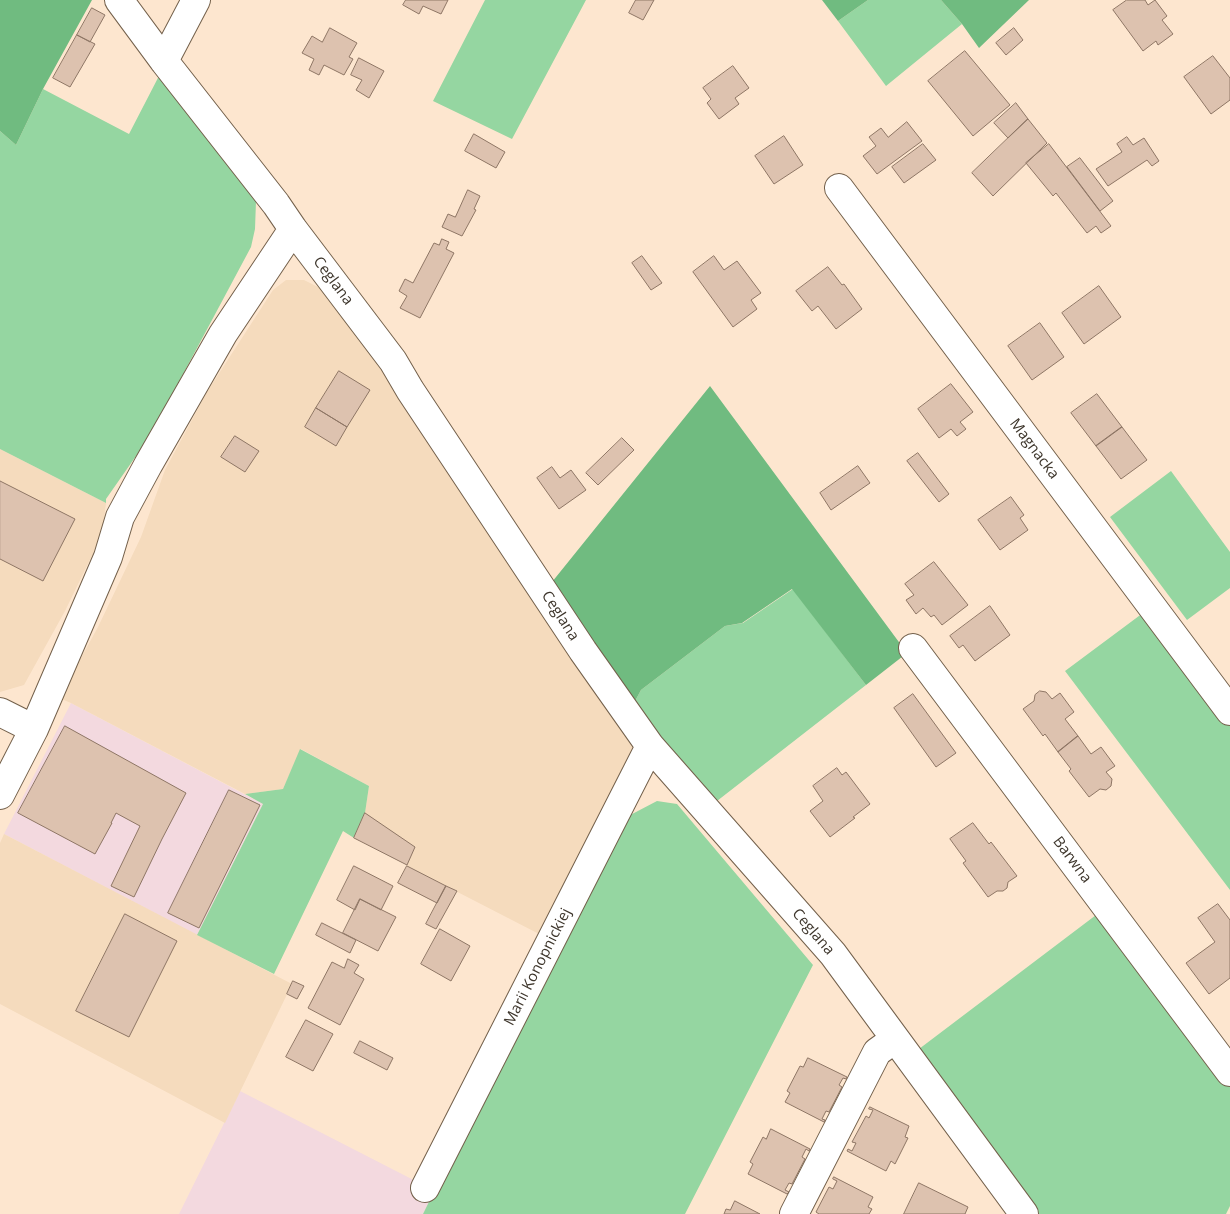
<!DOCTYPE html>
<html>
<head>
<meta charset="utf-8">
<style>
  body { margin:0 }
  canvas { display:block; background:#fde6cf }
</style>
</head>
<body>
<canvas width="1230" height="1214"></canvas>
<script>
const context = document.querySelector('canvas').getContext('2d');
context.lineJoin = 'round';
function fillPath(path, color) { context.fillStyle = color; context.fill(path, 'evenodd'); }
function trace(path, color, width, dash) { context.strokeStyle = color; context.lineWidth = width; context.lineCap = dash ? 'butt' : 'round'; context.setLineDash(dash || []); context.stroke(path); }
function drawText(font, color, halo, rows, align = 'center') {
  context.font = font + ' "Open Sans",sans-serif'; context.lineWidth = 4; context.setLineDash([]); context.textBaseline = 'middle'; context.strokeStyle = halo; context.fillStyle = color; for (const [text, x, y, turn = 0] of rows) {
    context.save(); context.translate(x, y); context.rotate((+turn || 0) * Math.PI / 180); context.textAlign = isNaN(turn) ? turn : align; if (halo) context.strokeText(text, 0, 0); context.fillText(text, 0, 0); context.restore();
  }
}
const commercial = new Path2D(`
  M 71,703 L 263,804 L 197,935 L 4,834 Z
  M 240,1091 L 435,1191 L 423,1214 L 179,1214 Z`);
const built = new Path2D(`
  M 286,280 L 304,280 L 324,290 L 376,359 L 634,748 L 541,935 L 407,866 L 365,813 L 369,786 L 301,749 L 283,789 L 245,794 L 71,703 L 59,698 L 98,627 L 141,537 L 165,470 L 207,392 L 273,290 Z
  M 0,449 L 106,503 L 102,535 L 65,611 L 24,685 L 0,692 Z
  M 4,834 L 292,984 L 225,1123 L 0,1004 L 0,843 Z`);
const green = new Path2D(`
  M 485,0 L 586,0 L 512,139 L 433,101 Z
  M 868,0 L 941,0 L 962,24 L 886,86 L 838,21 Z
  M 160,74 L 256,201 L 255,229 L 251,247 L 150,436 L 106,499 L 106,503 L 0,449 L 0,131 L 16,145 L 43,89 L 129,134 Z
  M 1171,471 L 1230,552 L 1230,588 L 1187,620 L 1110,517 Z
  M 793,589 L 866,685 L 717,801 L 666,743 L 651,731 L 633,705 L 641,690 L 725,626 L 743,623 Z
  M 1147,610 L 1230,722 L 1230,890 L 1065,671 Z
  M 300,749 L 369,786 L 365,813 L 354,838 L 343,831 L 274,974 L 197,935 L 263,804 L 245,794 L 283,789 Z
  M 657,801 L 677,804 L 813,965 L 685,1214 L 423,1214 L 615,823 Z
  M 1100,912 L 1230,1086 L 1230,1206 L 1226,1214 L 1039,1214 L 919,1049 Z`);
const forest = new Path2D(`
  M 0,0 L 92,0 L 43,89 L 16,145 L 0,131 Z
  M 822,0 L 868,0 L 838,21 Z
  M 941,0 L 1029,0 L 979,48 L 962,24 Z
  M 710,386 L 907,653 L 866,685 L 792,589 L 742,623 L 725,626 L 641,690 L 633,705 L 552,582 Z`);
const building = new Path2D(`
  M 406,0 L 448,0 L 441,14 L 423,6 L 419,14 L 403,5 Z
  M 636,0 L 654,0 L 643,20 L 629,13 Z
  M 1127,0 L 1145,0 L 1148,5 L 1155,0 L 1167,16 L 1162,20 L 1173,34 L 1158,45 L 1156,41 L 1143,51 L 1113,10 Z
  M 92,8 L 105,15 L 90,42 L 77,35 Z
  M 330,28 L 357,43 L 349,57 L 353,59 L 344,75 L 324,65 L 319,75 L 309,70 L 314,59 L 302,53 L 312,36 L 322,42 Z
  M 1014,28 L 1023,40 L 1006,55 L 996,43 Z
  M 77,35 L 95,44 L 70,87 L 53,78 Z
  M 965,51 L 1010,105 L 973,136 L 928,81 Z
  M 1213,56 L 1230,78 L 1230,100 L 1211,114 L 1184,77 Z
  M 359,58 L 384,71 L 369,98 L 356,90 L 362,80 L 351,75 Z
  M 733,66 L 749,88 L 735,98 L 739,104 L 719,119 L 707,103 L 711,99 L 703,88 Z
  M 1016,103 L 1028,119 L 1008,138 L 994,123 Z
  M 1028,119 L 1047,143 L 993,196 L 972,173 Z
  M 907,122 L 922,141 L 877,174 L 863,156 L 876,146 L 869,137 L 881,128 L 888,137 Z
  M 474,134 L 505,152 L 496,168 L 465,151 Z
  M 784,136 L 803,165 L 774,184 L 755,156 Z
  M 1127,137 L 1133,145 L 1144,138 L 1159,161 L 1152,166 L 1147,160 L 1108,186 L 1096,169 L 1122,152 L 1117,144 Z
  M 923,144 L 936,160 L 904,183 L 892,167 Z
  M 1049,144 L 1111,226 L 1101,233 L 1096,226 L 1087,233 L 1056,193 L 1053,196 L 1026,163 Z
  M 1080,158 L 1113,201 L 1100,211 L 1067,167 Z
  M 468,190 L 480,196 L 474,209 L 476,210 L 462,236 L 442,227 L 448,214 L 455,217 Z
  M 442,239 L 449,242 L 446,249 L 454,253 L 420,318 L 400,308 L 407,296 L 399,291 L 405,279 L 413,283 L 434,243 L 439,245 Z
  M 642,256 L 662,283 L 651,290 L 632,263 Z
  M 714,256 L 724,270 L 737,261 L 761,293 L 751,300 L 757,309 L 733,327 L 693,272 Z
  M 828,267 L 842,285 L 844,284 L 862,309 L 836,329 L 818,306 L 812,311 L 796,291 Z
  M 1099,286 L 1121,317 L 1084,344 L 1062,313 Z
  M 1040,323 L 1064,357 L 1032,380 L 1008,346 Z
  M 339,371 L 370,390 L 347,427 L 316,408 Z
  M 951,384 L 973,412 L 960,422 L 966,429 L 957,436 L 951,429 L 939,438 L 918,409 Z
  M 1097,394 L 1122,427 L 1096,446 L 1071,413 Z
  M 316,408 L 347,427 L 336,446 L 305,427 Z
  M 1122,427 L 1147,460 L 1121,479 L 1096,446 Z
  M 235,436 L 259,451 L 245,472 L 221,457 Z
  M 622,438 L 634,450 L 598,485 L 586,473 Z
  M 918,453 L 949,494 L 939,502 L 907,461 Z
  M 858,466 L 870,483 L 831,510 L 820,493 Z
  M 552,467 L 560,478 L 571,470 L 586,490 L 559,509 L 537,478 Z
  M 0,481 L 75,519 L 43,581 L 0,559 Z
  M 1011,497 L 1024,515 L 1020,518 L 1028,530 L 1000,550 L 978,520 Z
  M 934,562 L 968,605 L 942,625 L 934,615 L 931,617 L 923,608 L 916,614 L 906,600 L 914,595 L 905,584 Z
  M 990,606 L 1010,635 L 975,661 L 963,645 L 959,648 L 950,636 Z
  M 1040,691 L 1046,692 L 1052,699 L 1060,693 L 1074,712 L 1065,719 L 1078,736 L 1058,752 L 1045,734 L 1043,736 L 1023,709 L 1034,701 L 1035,695 Z
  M 913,694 L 956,753 L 936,767 L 894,708 Z
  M 65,726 L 186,793 L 162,839 L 134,897 L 111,886 L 140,826 L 116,813 L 111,823 L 112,823 L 95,854 L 18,813 Z
  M 1078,736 L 1091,754 L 1101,747 L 1115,766 L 1106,772 L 1112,779 L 1111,786 L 1106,790 L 1100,789 L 1089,797 L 1069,771 L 1071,769 L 1058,752 Z
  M 837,768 L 842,775 L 846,772 L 870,804 L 853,817 L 855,818 L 830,837 L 810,811 L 823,801 L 813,786 Z
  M 229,790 L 260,805 L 199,928 L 168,913 Z
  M 365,813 L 415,847 L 407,865 L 354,838 Z
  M 973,823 L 989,844 L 991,842 L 1017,876 L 1008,882 L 1007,888 L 1003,891 L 997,891 L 988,897 L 963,863 L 966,861 L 950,839 Z
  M 354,866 L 393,886 L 381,910 L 360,899 L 355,910 L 337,900 Z
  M 407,866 L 446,886 L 437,903 L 398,883 Z
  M 446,886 L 457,891 L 436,929 L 426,924 Z
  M 360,899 L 396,917 L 378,951 L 343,933 Z
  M 1218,904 L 1230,920 L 1230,978 L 1209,994 L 1186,963 L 1215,942 L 1198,918 Z
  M 125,914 L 177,941 L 129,1037 L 76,1011 Z
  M 322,923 L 356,940 L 350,953 L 316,935 Z
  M 440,929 L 470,946 L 451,981 L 421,964 Z
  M 348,959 L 359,965 L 354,973 L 364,979 L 340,1025 L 308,1008 L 332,962 L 344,968 Z
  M 293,981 L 304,986 L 297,999 L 287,994 Z
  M 306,1020 L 333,1034 L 313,1071 L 286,1057 Z
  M 360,1041 L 393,1058 L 387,1070 L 354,1053 Z
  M 808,1058 L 847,1077 L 846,1079 L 843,1078 L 839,1085 L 842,1087 L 829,1112 L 826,1111 L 822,1119 L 825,1120 L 824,1122 L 785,1102 L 790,1093 L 787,1091 L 800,1066 L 803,1067 Z
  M 870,1107 L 909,1126 L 905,1137 L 908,1138 L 895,1164 L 891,1161 L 886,1171 L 847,1151 L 848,1149 L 852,1151 L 856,1143 L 852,1142 L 866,1116 L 869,1118 L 873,1110 L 869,1109 Z
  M 771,1129 L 810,1149 L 809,1151 L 806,1149 L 802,1157 L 805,1159 L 792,1184 L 789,1183 L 785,1190 L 789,1192 L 787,1194 L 748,1174 L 753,1164 L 750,1162 L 763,1137 L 766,1139 Z
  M 834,1177 L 873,1197 L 868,1207 L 872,1209 L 869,1214 L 819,1214 L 816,1212 L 829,1187 L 833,1189 L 837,1181 L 833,1179 Z
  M 919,1183 L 968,1207 L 965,1214 L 904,1214 Z
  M 735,1201 L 760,1214 L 724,1214 L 726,1209 L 730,1210 Z`);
const minor = new Path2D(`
  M 119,0 L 164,61 L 276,204 L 293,229 L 393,361 L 410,390 L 583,651 L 650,746 L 833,954 L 1024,1214
  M 164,61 L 196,0
  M 839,188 L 1230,711
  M 913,648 L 1230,1072
  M 0,712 L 34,729
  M 0,795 L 34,729 L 108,557 L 120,517 L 148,465 L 223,334 L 293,229
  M 425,1188 L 650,746
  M 794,1214 L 877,1052 L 895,1039`);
const streetNames = [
  ["Ceglana",333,281,53],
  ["Magnacka",1034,449,53],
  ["Ceglana",560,616,57],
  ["Barwna",1072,860,53],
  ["Ceglana",813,932,49],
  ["Marii Konopnickiej",538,967,-63]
];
fillPath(commercial, '#f3d9df');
fillPath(built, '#f5dbbd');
fillPath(green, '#95d6a1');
fillPath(forest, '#70bb80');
fillPath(building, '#ddc2af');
trace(building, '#8e7665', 1);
trace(minor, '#73604b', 30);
trace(minor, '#fff', 28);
drawText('15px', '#3e362c', '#fff', streetNames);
</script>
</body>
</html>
